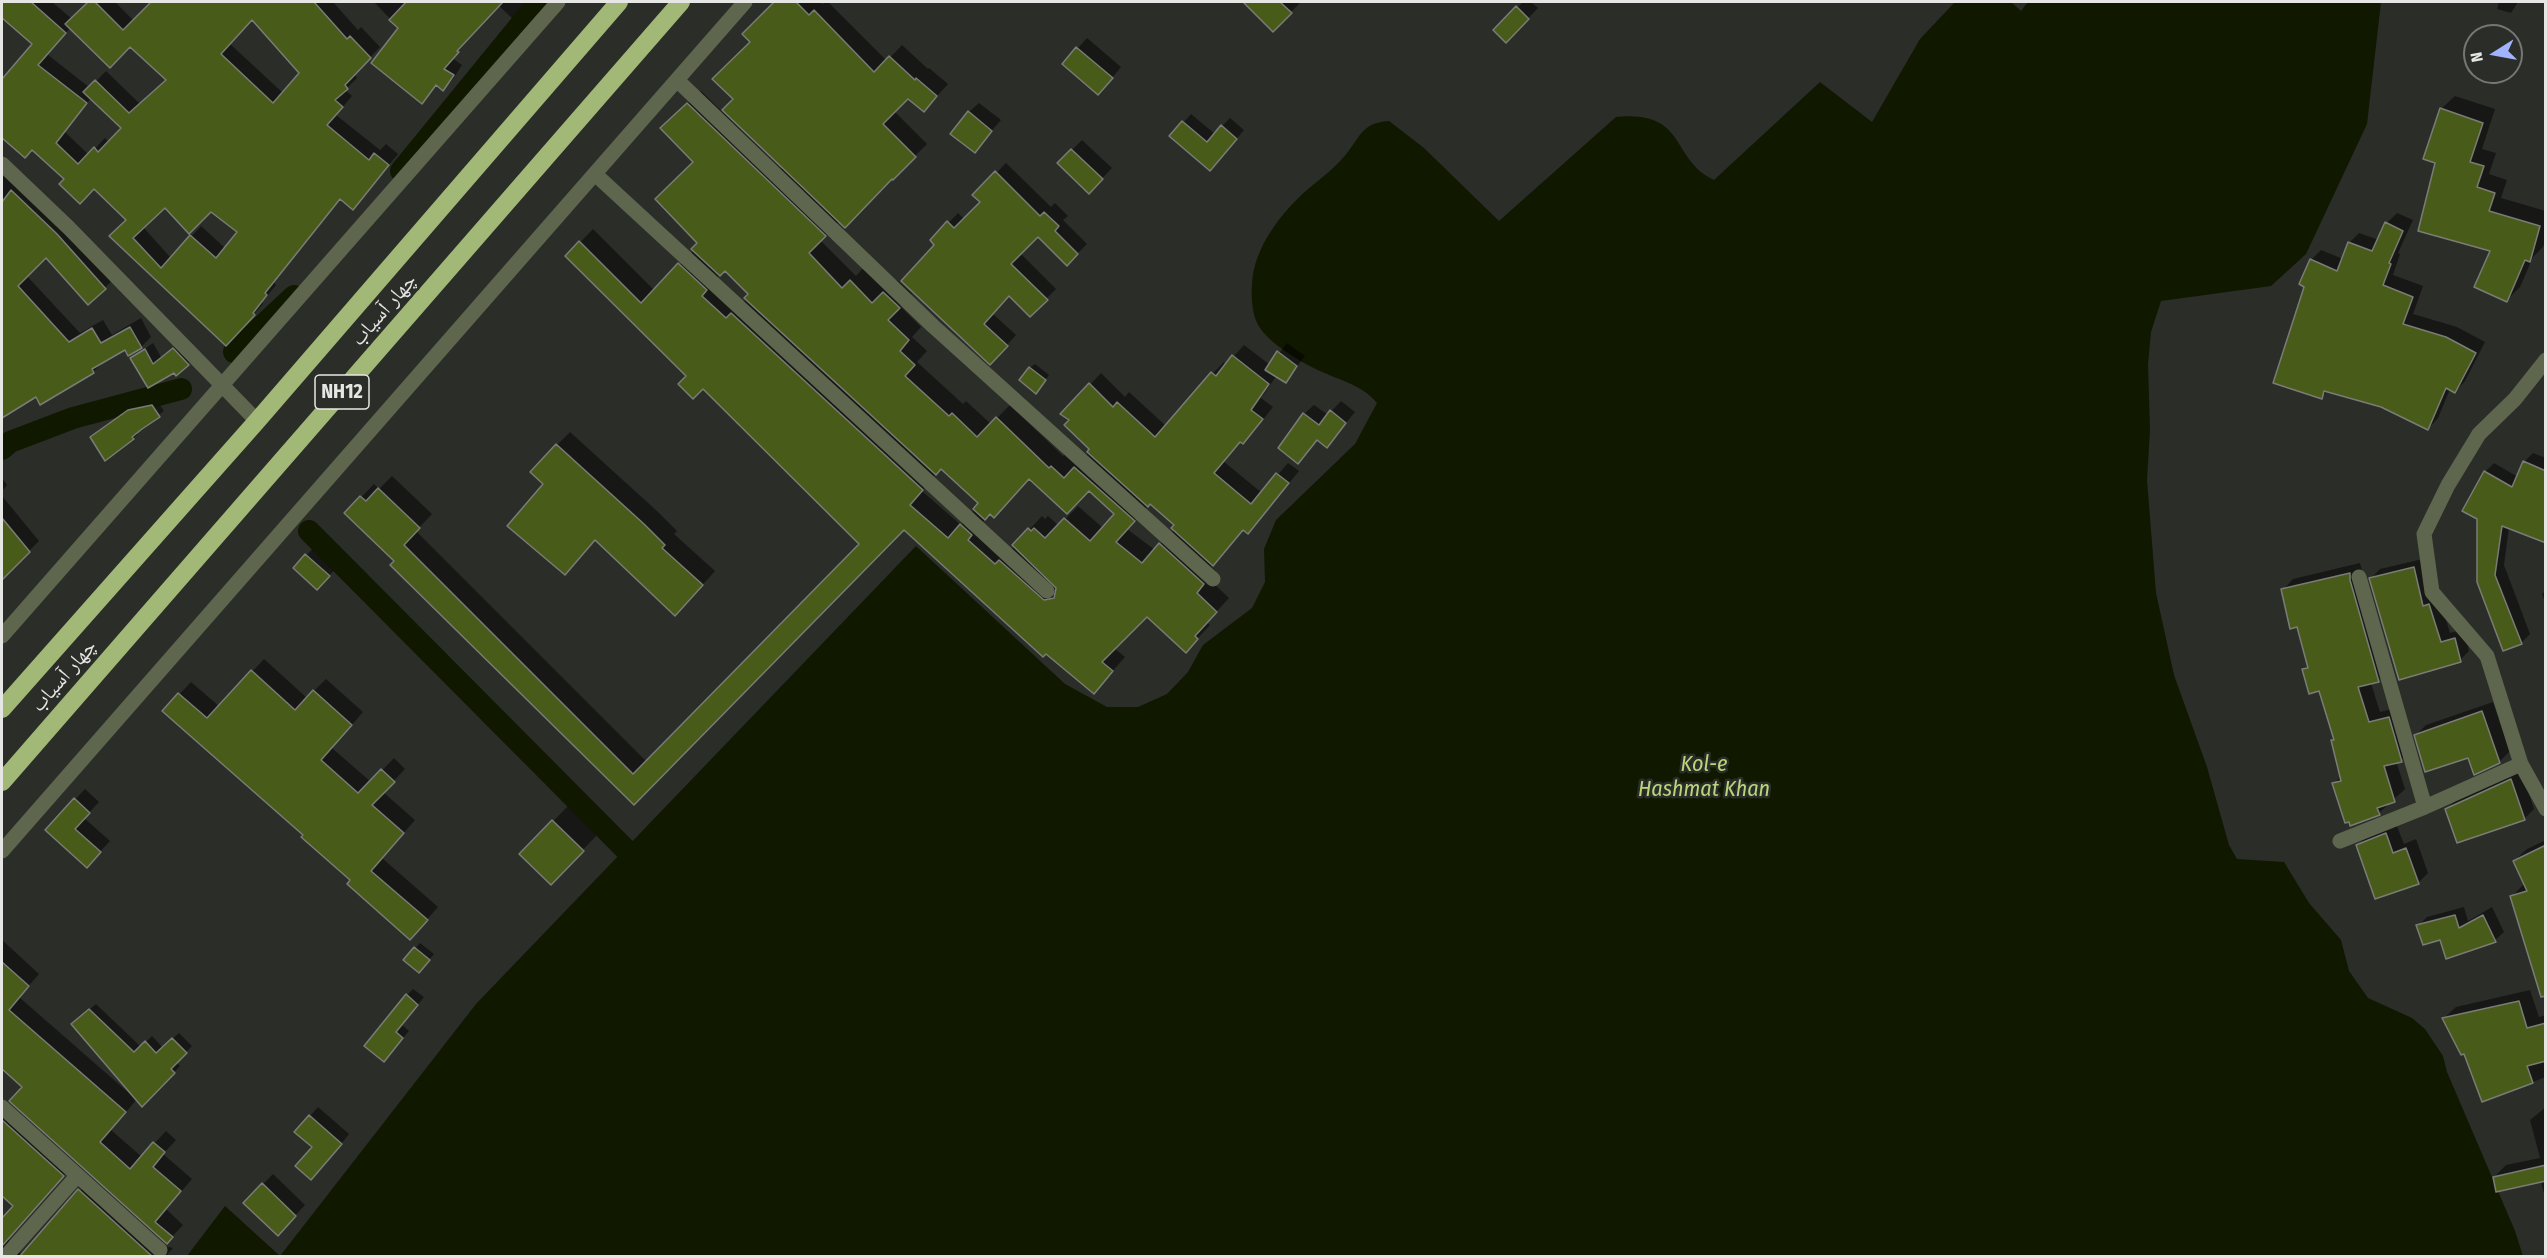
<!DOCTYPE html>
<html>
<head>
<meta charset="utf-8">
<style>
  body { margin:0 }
  #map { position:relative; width:2547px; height:1258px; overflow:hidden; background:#2b2d29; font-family:"Fira Sans Condensed",sans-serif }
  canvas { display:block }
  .frame { position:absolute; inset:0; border:3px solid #e6e7e4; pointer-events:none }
  .north { position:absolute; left:2463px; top:24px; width:60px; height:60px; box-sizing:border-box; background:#2b2d29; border:2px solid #767774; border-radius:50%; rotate:259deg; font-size:16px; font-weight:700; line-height:24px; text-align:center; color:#e6e7e4 }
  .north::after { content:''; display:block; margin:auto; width:21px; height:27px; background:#a1b3fd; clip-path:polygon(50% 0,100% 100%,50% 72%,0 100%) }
</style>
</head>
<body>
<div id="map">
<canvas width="2547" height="1258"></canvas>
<div class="frame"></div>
<div class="north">N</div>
</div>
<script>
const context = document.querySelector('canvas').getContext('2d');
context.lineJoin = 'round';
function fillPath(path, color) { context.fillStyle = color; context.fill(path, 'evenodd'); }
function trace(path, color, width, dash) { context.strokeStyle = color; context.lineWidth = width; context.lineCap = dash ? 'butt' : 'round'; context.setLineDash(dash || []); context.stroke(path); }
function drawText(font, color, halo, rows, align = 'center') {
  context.font = font + ' "Fira Sans Condensed","Noto Naskh Arabic",sans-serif'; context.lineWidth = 5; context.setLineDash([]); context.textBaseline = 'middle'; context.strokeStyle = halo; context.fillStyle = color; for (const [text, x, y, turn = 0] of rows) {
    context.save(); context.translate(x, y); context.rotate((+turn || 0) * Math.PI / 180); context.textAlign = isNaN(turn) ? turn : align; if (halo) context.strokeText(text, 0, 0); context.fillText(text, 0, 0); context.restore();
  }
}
const water = new Path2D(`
  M 1955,2 L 2011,2 L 2021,11 L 2028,2 L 2381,2 L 2367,124 L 2306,254 L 2271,286 L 2161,301 L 2151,332 L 2148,364 L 2150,430 L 2147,480 L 2156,593 L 2174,675 L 2207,767 L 2229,845 L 2237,859 L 2284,862 L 2309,903 L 2341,940 L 2349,971 L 2368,998 L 2412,1018 L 2425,1029 L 2443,1056 L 2447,1072 L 2515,1231 L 2523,1256 L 187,1256 L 225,1206 L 280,1256 L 476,1004 L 916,546 L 1065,684 L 1107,707 L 1138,707 L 1167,694 L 1188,672 L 1203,645 L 1252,608 L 1265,582 L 1264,549 L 1276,520 L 1355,444 L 1377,403 C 1364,387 1346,382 1327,374 C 1307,366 1272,346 1260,328 C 1252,317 1251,297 1252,284 C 1254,247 1281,213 1308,189 C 1320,179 1332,170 1342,159 C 1360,140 1359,123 1389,121 L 1424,148 L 1499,221 L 1616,117 C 1688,110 1670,160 1714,180 L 1820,82 L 1872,122 L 1920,39 Z`);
const shadow = new Path2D(`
  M 2,2 L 52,2 L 72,19 L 87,4 L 83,2 L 115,2 L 134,21 L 153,2 L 333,2 L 358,30 L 361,27 L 380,47 L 354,74 L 357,78 L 345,90 L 352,96 L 336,115 L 380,150 L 386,144 L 398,154 L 353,208 L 341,198 L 274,282 L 276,285 L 262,302 L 263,304 L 236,334 L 111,236 L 128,219 L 95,187 L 66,179 L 33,148 L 25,156 L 2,136 L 2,78 L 3,79 L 34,44 L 5,19 L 2,24 ZM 253,18 L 301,73 L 283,93 L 229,43 ZM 71,27 L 130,46 L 167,80 L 140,104 L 106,71 L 90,88 L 47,54 ZM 91,98 L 123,128 L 109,142 L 105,138 L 89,155 L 65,132 ZM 165,206 L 211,210 L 239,232 L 225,248 L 201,226 L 171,258 L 143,227 Z
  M 374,2 L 530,2 L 513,19 L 498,5 L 452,58 L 462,65 L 453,79 L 443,89 L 437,84 L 422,102 L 399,28 Z
  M 777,2 L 820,2 L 822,4 L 828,2 L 887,61 L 902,45 L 928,69 L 929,68 L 948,84 L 924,110 L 908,97 L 894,111 L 927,144 L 893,178 L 840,221 L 820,240 L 856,276 L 863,268 L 886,291 L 897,280 L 912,294 L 900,306 L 921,327 L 912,337 L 927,351 L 917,362 L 963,404 L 966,401 L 991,424 L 1010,405 L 1063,456 L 1065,454 L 1077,466 L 1091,449 L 1071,420 L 1063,414 L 1101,373 L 1125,397 L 1129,392 L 1166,426 L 1213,373 L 1224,362 L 1226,365 L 1244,345 L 1270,365 L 1287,343 L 1305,356 L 1286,381 L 1277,375 L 1261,398 L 1273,407 L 1254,431 L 1243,442 L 1241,440 L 1223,461 L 1262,493 L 1288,463 L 1299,471 L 1258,521 L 1244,529 L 1211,566 L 1216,571 L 1209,579 L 1229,598 L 1207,622 L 1210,625 L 1186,651 L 1147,615 L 1114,648 L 1125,657 L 1094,692 L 904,528 L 634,803 L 346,513 L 374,484 L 379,489 L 392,476 L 432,514 L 416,531 L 647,762 L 861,544 L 567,256 L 593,229 L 655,291 L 694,250 L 699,242 L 695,161 L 662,128 L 701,91 L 781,169 L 783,166 L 735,99 L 752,42 L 744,34 ZM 725,269 L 750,294 L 740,306 L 714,282 ZM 941,467 L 980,503 L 961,525 L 922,491 ZM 1030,478 L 1089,490 L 1116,514 L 1103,528 L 1078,506 L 1059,526 L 1048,516 L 1045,519 L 1042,516 L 1009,552 L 979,526 L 991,513 ZM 1151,502 L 1176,524 L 1175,529 L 1155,550 L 1127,529 Z
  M 1245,2 L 1301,2 L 1273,30 Z
  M 1523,2 L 1531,2 L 1538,8 L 1506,41 L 1495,30 Z
  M 2499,2 L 2518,2 L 2511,13 L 2497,9 Z
  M 1087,38 L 1121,67 L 1108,83 L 1064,64 Z
  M 2455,96 L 2495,109 L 2482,149 L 2496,153 L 2489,174 L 2507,180 L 2501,198 L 2546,211 L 2546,237 L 2543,247 L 2533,257 L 2520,287 L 2507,300 L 2493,250 L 2437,162 L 2441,109 Z
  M 979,103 L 1001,120 L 974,151 L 969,112 Z
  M 1191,114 L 1215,134 L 1230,118 L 1244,130 L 1218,161 L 1172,136 Z
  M 1082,140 L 1112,168 L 1089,192 L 1059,163 Z
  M 1006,163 L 1051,207 L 1055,203 L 1068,216 L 1063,220 L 1087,244 L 1067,264 L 1038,235 L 1020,253 L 1056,289 L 1030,315 L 1010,295 L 993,314 L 1016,335 L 1000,353 L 932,240 L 958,213 L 965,220 L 982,202 L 975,195 Z
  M 2,170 L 115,278 L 88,303 L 46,256 L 26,275 L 80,333 L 103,320 L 112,335 L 141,318 L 151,337 L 141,347 L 129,354 L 125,348 L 104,361 L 94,371 L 40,403 L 36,395 L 2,416 Z
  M 2397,213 L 2413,220 L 2398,253 L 2400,254 L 2393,275 L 2423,286 L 2413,314 L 2457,327 L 2485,342 L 2465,381 L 2455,392 L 2450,389 L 2438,418 L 2428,429 L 2382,406 L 2328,390 L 2322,397 L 2306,286 L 2311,260 L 2321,250 L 2343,259 L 2349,243 L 2359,233 L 2379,240 L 2387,223 Z
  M 181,342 L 195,357 L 176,374 L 132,358 L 153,343 L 161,357 Z
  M 1035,364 L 1049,375 L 1040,387 L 1030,368 Z
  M 157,401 L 164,411 L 136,432 L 138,434 L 133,438 L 96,433 L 134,405 Z
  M 1341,401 L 1355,412 L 1327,446 L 1318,439 L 1298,462 L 1304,414 L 1314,405 L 1328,415 Z
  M 570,432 L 657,511 L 677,531 L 674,534 L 715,571 L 688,601 L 596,539 L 545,484 L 557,445 Z
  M 2533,453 L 2546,458 L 2546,542 L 2509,527 L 2504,565 L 2530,634 L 2521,643 L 2478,581 L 2485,472 L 2494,463 L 2518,477 L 2524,462 Z
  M 2,478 L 7,485 L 2,491 Z
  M 2,496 L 39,541 L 2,578 Z
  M 316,545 L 339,565 L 327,578 L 295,568 Z
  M 2423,559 L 2439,596 L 2450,633 L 2464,629 L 2469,651 L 2460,660 L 2371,578 L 2380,569 Z
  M 2360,563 L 2389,670 L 2378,681 L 2371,683 L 2380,712 L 2400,707 L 2412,749 L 2401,760 L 2396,761 L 2405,789 L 2379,813 L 2334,784 L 2341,776 L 2333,741 L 2335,738 L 2320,689 L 2304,670 L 2309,665 L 2298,625 L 2283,590 L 2293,579 Z
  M 2546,590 L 2546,604 L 2542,594 Z
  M 264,659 L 307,698 L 326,679 L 363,712 L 332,748 L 371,782 L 394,758 L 405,769 L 383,792 L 415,820 L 382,858 L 438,907 L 422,925 L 353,880 L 238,774 L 164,711 L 191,682 L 220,707 Z
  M 2493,702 L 2510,751 L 2500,761 L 2474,773 L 2469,756 L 2416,735 L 2426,725 Z
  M 2521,770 L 2534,809 L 2524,819 L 2447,809 L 2457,799 Z
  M 85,789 L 99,802 L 84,818 L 110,841 L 96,856 L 47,830 Z
  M 568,806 L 598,834 L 551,883 L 521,854 Z
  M 2396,824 L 2404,844 L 2416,839 L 2428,873 L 2418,883 L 2358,845 L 2368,835 Z
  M 2546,840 L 2546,963 L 2512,896 L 2525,883 L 2514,861 L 2527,849 Z
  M 2464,907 L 2468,921 L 2492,907 L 2504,932 L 2495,940 L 2447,957 L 2440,938 L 2418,926 L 2427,917 Z
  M 2,940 L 39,974 L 19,997 L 130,1094 L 131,1092 L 79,1018 L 96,1004 L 141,1047 L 152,1036 L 163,1048 L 179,1033 L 192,1046 L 176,1062 L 180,1066 L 142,1105 L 137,1099 L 111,1130 L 142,1157 L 166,1131 L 176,1140 L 163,1154 L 192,1179 L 166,1209 L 183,1225 L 167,1242 L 24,1087 L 2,1067 L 2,994 L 5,990 L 2,988 Z
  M 420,943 L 434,954 L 423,967 L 405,960 Z
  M 413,989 L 424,997 L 402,1025 L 409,1031 L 384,1060 L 407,995 Z
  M 2530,990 L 2539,1017 L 2546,1015 L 2546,1077 L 2483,1100 L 2465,1053 L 2444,1018 L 2456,1007 Z
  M 2,1099 L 74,1164 L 10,1236 L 8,1246 L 12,1252 L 24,1253 L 91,1179 L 165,1246 L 173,1248 L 166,1256 L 2,1256 L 2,1220 L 15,1206 L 2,1194 Z
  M 318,1107 L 349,1134 L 320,1170 L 314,1147 L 296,1132 Z
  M 2546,1107 L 2546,1202 L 2541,1181 L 2494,1177 L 2506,1165 L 2540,1158 L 2530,1120 Z
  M 273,1174 L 305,1205 L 287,1224 L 245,1203 Z`);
const canal = new Path2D(`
  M 401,171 L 539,2
  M 234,352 L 294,296
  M 2,449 L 10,442 L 73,418 L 181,389
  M 309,531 L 647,871`);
const building = new Path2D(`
  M 2,2 L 31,2 L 66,33 L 38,65 L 87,103 L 56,143 L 78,164 L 94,147 L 98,152 L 121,128 L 83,92 L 95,80 L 129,113 L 166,80 L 130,47 L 110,68 L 65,24 L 88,2 L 95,2 L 123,30 L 151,2 L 314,2 L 347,39 L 350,36 L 371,58 L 345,85 L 348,89 L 335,100 L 343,107 L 327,125 L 369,160 L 374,153 L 389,165 L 353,210 L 340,199 L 265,293 L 267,295 L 253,313 L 255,315 L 226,346 L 109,236 L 126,220 L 94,189 L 80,204 L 59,184 L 64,179 L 32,150 L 25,158 L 2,138 L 2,79 L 32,44 L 2,18 ZM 252,20 L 299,73 L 273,103 L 221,54 ZM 165,208 L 189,234 L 211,212 L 237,232 L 216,258 L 190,235 L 161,268 L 133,238 Z
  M 406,2 L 503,2 L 457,51 L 459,52 L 444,69 L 454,75 L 443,91 L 436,85 L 422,104 L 371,63 L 398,28 L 389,20 Z
  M 774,2 L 796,2 L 809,15 L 814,10 L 874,72 L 889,56 L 915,80 L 916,78 L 937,96 L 924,112 L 908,99 L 883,124 L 916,157 L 893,180 L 892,179 L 845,228 L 722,110 L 733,99 L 712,79 L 750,42 L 742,34 Z
  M 1243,2 L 1280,2 L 1292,13 L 1273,32 Z
  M 1516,6 L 1529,19 L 1506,43 L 1493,30 Z
  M 1076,47 L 1113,78 L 1098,95 L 1062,64 Z
  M 687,103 L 826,236 L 809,253 L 842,288 L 850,280 L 872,303 L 883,292 L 900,308 L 888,320 L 909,340 L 900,351 L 915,365 L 905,376 L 949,416 L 952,413 L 977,437 L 996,417 L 1049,468 L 1051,466 L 1064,478 L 1074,467 L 1135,521 L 1116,542 L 1142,563 L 1159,543 L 1204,584 L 1197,593 L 1217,612 L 1195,636 L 1198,639 L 1186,653 L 1147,617 L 1102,662 L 1113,671 L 1094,694 L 1046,654 L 1043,657 L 904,530 L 634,805 L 390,565 L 394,561 L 344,513 L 360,496 L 366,501 L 378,488 L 420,528 L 404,545 L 633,774 L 859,544 L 703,389 L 693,399 L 678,384 L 686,376 L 565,256 L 579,241 L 641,303 L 678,263 L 707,290 L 702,296 L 726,318 L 731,313 L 923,490 L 910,505 L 948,538 L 960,524 L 972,535 L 968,540 L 995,564 L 999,560 L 1044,600 L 1054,598 L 1056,588 L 1012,545 L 1028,528 L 1031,531 L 1034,528 L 1045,538 L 1064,518 L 1090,541 L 1114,514 L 1089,491 L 1067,514 L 1029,479 L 994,518 L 990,514 L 985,520 L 973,509 L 978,503 L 941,469 L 936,475 L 744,298 L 748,294 L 725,271 L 720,276 L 691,249 L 697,243 L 655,199 L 693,162 L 660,128 Z
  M 2440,108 L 2483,123 L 2470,162 L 2484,166 L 2477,187 L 2495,193 L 2489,211 L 2540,226 L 2530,262 L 2525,260 L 2507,302 L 2474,287 L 2490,251 L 2418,231 L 2435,163 L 2423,159 Z
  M 968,111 L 992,131 L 975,153 L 950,134 Z
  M 1182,121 L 1207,142 L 1221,125 L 1237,139 L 1210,171 L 1169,136 Z
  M 1071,149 L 1103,179 L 1089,194 L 1057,163 Z
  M 995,171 L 1040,216 L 1044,212 L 1059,226 L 1055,231 L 1078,254 L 1067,266 L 1038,237 L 1011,264 L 1048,300 L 1030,317 L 1009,296 L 984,324 L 1008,346 L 990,365 L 901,281 L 934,245 L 930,240 L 947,221 L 954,228 L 980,202 L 972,195 Z
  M 11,190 L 57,234 L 106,289 L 88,305 L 46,258 L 18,286 L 69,342 L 92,328 L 101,343 L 130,327 L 142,348 L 128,356 L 125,350 L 92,369 L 94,373 L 40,405 L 36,397 L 2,418 L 2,202 Z
  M 2385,222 L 2403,231 L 2389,263 L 2391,264 L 2383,285 L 2413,297 L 2403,324 L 2446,337 L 2476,353 L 2455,393 L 2446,388 L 2428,430 L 2381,407 L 2324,391 L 2322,399 L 2273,383 L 2304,287 L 2299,284 L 2310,259 L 2337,271 L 2348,242 L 2372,251 Z
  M 173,348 L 189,365 L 176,376 L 174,373 L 148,388 L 130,358 L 145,349 L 153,364 Z
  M 1277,351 L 1297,366 L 1286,383 L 1265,370 Z
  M 1232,355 L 1269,384 L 1251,410 L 1263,419 L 1243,444 L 1240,442 L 1214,473 L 1251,504 L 1276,473 L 1289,483 L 1248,534 L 1243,530 L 1213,566 L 1171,528 L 1174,525 L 1150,504 L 1148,507 L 1087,452 L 1089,449 L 1064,425 L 1069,420 L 1060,414 L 1089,383 L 1113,407 L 1117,402 L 1155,437 L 1211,372 L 1216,376 Z
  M 1029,367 L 1046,380 L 1036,394 L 1019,380 Z
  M 152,405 L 160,417 L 142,429 L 132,437 L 134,439 L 105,461 L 90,437 L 128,410 Z
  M 1330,410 L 1346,423 L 1327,448 L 1317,440 L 1298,464 L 1278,448 L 1303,413 L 1319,425 Z
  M 556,444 L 644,524 L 665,545 L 662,548 L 703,585 L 675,616 L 595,540 L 565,575 L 507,526 L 543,484 L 530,472 Z
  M 2523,461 L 2546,471 L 2546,543 L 2502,526 L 2495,575 L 2522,644 L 2503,651 L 2477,582 L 2477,519 L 2462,511 L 2484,471 L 2512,487 Z
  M 2,518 L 30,552 L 2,580 Z
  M 305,554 L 330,576 L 317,590 L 293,568 Z
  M 2414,567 L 2423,606 L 2429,604 L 2441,642 L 2455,638 L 2461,662 L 2399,680 L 2369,578 Z
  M 2350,573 L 2350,580 L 2379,682 L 2358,687 L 2369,722 L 2389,717 L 2402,762 L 2384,766 L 2395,802 L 2377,808 L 2380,815 L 2350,826 L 2349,822 L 2345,823 L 2332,783 L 2341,781 L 2331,740 L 2334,740 L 2319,691 L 2309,694 L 2302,669 L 2308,668 L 2297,627 L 2290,629 L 2281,589 Z
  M 251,670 L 295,710 L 313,690 L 352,725 L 321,760 L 358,793 L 381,769 L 395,782 L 372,805 L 404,833 L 371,871 L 428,920 L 410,940 L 347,884 L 350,880 L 301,837 L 303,835 L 162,711 L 178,693 L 207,718 Z
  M 2482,711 L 2500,763 L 2474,775 L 2468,758 L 2425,772 L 2414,735 Z
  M 2511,779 L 2525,820 L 2457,843 L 2445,809 Z
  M 74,798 L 90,813 L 75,829 L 101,852 L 87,868 L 45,830 Z
  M 552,820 L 584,851 L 551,885 L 519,854 Z
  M 2386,833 L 2393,853 L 2406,848 L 2419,884 L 2375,899 L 2356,845 Z
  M 2546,845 L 2546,996 L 2541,997 L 2510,896 L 2527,891 L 2513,861 Z
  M 2455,915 L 2459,928 L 2483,915 L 2496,942 L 2446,959 L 2440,940 L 2423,945 L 2416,925 Z
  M 414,947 L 430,960 L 419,973 L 403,960 Z
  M 2,962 L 29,986 L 9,1010 L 126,1112 L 100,1142 L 130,1169 L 153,1142 L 165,1152 L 153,1167 L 181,1191 L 155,1222 L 173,1237 L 167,1244 L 9,1101 L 22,1087 L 2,1069 Z
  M 406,994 L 418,1005 L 396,1032 L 403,1038 L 384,1062 L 364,1046 Z
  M 2519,1001 L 2527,1028 L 2546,1023 L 2546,1061 L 2527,1066 L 2533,1083 L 2482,1102 L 2464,1054 L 2461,1055 L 2442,1018 Z
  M 89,1009 L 134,1052 L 145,1041 L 156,1053 L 172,1038 L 187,1053 L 171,1069 L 175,1073 L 142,1107 L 71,1024 Z
  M 309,1115 L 342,1144 L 311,1180 L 295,1166 L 312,1147 L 294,1132 Z
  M 2,1120 L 64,1176 L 2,1246 L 2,1218 L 13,1206 L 2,1196 Z
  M 2546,1165 L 2546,1181 L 2496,1192 L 2493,1177 Z
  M 262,1183 L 296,1216 L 278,1236 L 243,1203 Z
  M 78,1189 L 153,1257 L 19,1257 Z`);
const minor = new Path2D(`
  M 677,80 L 933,326 L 1213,579
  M 2,164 L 69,228 L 257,421
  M 595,174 L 1047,591
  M 2546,360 L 2515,399 L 2479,434 L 2448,485 L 2424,534 L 2432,592 L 2487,656 L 2521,764 L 2546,809
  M 2359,577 L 2425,807
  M 2,636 L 558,2
  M 2340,841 L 2425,807 L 2521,764
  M 2,851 L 745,2
  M 2,1107 L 160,1250
  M 6,1256 L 77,1176`);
const highway = new Path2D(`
  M 2,709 L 257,421 L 619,2
  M 2,782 L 681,2`);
const shields = [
  [342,392,54]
];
const shieldNames = [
  ["NH12",342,392]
];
const streetNames = [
  ["چهار آسیاب",384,310,-49],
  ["چهار آسیاب",64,676,-49]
];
const waterNames = [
  ["Kol-e",1704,765],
  ["Hashmat Khan",1704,790]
];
fillPath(water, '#101800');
fillPath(shadow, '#0007');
trace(canal, '#101800', 22);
fillPath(building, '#495b19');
trace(building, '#7a7c77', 1.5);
trace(minor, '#5e674d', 15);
trace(highway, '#a2b876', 18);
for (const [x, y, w] of shields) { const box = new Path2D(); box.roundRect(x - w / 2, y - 17, w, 34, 4.5); context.fillStyle = '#2b2d29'; context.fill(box); trace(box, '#e6e7e4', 1.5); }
drawText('bold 20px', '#e6e7e4', null, shieldNames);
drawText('21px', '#e6e7e4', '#2b2d29', streetNames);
drawText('italic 22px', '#b9d67a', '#2b2d29', waterNames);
</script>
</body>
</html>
